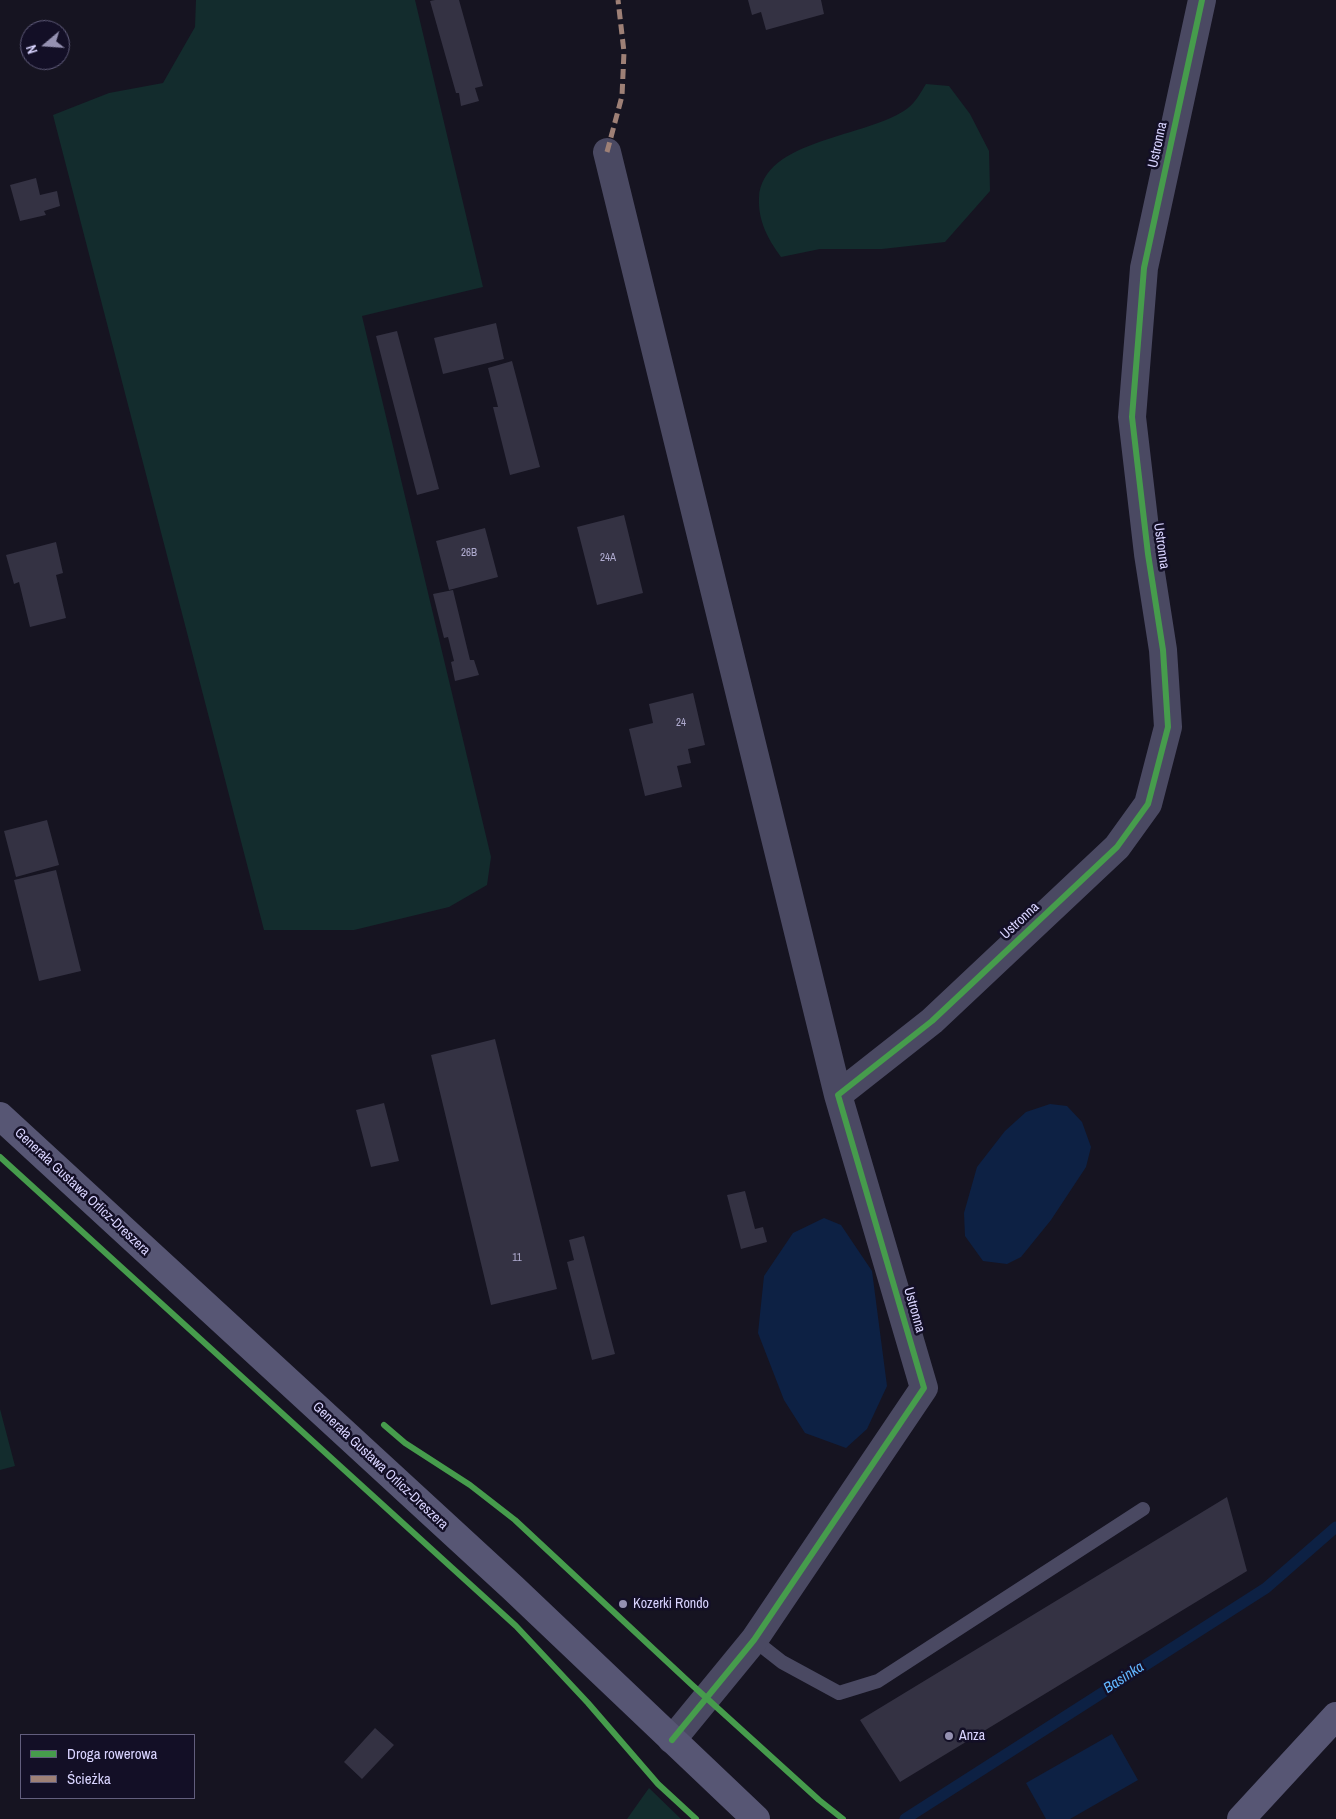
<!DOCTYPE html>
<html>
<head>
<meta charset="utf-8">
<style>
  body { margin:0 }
  #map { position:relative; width:1336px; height:1819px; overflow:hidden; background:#161421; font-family:"Archivo Narrow",sans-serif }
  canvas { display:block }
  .legend { position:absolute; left:20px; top:1734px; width:175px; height:65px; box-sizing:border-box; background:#130f26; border:1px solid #625e7d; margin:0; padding:6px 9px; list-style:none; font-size:15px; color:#d9d4ff }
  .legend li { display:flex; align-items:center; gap:10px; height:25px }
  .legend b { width:25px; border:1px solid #625e7d }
  .north { position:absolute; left:20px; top:20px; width:50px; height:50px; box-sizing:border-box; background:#130f26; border:1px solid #625e7d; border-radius:50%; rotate:252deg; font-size:14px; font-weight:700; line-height:20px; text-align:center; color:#d9d4ff }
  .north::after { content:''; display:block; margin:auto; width:18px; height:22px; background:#9591b1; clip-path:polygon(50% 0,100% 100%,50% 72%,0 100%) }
</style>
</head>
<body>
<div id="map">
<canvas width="1336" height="1819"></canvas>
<ul class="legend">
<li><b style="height:6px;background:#469c4c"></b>Droga rowerowa</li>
<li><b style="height:6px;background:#9e8076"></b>Ścieżka</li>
</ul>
<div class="north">N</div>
</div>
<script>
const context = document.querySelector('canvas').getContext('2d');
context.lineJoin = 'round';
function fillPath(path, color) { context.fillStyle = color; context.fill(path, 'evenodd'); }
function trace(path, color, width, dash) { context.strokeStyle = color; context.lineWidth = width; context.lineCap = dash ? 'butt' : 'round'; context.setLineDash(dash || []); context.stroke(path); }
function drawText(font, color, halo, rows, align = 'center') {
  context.font = font + ' "Archivo Narrow",sans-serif'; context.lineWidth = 5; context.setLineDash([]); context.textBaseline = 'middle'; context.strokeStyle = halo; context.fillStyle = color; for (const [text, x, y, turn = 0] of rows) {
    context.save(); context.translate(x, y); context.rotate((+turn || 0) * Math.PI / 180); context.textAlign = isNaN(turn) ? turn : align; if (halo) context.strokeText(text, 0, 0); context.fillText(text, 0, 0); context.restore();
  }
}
const green = new Path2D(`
  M 196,0 L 415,0 L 483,287 L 362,316 L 491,857 L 487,885 L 449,907 L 354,930 L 264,930 L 53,115 L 109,93 L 163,83 L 195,27 Z
  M 926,84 L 949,86 L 970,114 L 989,151 L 990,191 L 945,242 L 882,249 L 820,249 L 781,257 C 768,239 758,221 759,198 C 762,138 869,138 908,108 C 915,103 921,92 926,84 Z
  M 0,1409 L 15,1466 L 0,1470 Z
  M 649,1788 L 681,1819 L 627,1819 Z`);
const water = new Path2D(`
  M 1050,1104 L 1067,1106 L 1082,1122 L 1091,1147 L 1086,1167 L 1051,1220 L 1021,1257 L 1007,1264 L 983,1261 L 965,1236 L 964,1213 L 977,1167 L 1005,1131 L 1026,1112 Z
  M 824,1218 L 841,1225 L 872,1271 L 887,1386 L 867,1429 L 846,1448 L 805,1433 L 784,1400 L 758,1333 L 764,1276 L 793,1233 Z
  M 1112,1734 L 1138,1780 L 1070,1819 L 1046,1819 L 1026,1783 Z`);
const stream = new Path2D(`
  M 905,1819 L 1266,1588 L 1336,1527`);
const building = new Path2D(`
  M 435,0 L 459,0 L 483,86 L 475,88 L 479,101 L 461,106 L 459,93 L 456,93 L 430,1 Z
  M 748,0 L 821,0 L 824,14 L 766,30 L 761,12 L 752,15 Z
  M 36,178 L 40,195 L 57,191 L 60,206 L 44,211 L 46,215 L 20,221 L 10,185 Z
  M 496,323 L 504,359 L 443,374 L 434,338 Z
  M 397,331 L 439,489 L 417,495 L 376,336 Z
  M 512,361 L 540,467 L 510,475 L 493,407 L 498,407 L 488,368 Z
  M 624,515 L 643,593 L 597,605 L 577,527 Z
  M 485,528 L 498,577 L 449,590 L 436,541 Z
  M 56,542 L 63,573 L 56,575 L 66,618 L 30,627 L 19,582 L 14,584 L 6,555 Z
  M 453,590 L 470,660 L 474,660 L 479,675 L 455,681 L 451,662 L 454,661 L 448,637 L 444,638 L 433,594 Z
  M 693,693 L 705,745 L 688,749 L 691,763 L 677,766 L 682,787 L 645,796 L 629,729 L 653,723 L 649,704 Z
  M 47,820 L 59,865 L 16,877 L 4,831 Z
  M 56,870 L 81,971 L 39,981 L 14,880 Z
  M 495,1039 L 557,1289 L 491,1305 L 431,1055 Z
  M 384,1103 L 399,1161 L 371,1167 L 356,1110 Z
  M 745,1191 L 755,1229 L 763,1227 L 767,1242 L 741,1249 L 727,1195 Z
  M 584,1236 L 615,1354 L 592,1360 L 567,1262 L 574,1260 L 569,1240 Z
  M 1227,1497 L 1247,1571 L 900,1782 L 860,1720 Z
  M 375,1728 L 394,1745 L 362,1779 L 344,1762 Z`);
const service = new Path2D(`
  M 754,1640 L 782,1662 L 839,1693 L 878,1681 L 1143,1509`);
const minor = new Path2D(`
  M 607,152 L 838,1095
  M 672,1740 L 754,1640 L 924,1388 L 838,1095 L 932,1021 L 1117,847 L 1148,804 L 1168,727 L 1163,650 L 1148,554 L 1132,417 L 1144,268 L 1202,0`);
const secondary = new Path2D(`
  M 0,1116 L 513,1588 L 756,1819
  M 1241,1819 L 1336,1716`);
const quiet = new Path2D(`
  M 607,152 L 622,96 L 624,52 L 618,0`);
const cycleway = new Path2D(`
  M 0,1157 L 516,1626 L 588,1703 L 658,1784 L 696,1819
  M 384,1425 L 405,1443 L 470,1485 L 515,1520 L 691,1684 L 819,1800 L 843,1819
  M 672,1740 L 754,1640 L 924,1388 L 838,1095 L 932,1021 L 1117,847 L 1148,804 L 1168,727 L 1163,650 L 1148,554 L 1132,417 L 1144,268 L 1202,0`);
const markers = [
  [623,1604,5,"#9591b1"],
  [949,1736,5,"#9591b1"]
];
const numberNames = [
  ["26B",469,553],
  ["24A",608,558],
  ["24",681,723],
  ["11",517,1258]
];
const streetNames = [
  ["Ustronna",1158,145,-78],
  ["Ustronna",1161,546,82],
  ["Ustronna",1020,921,-43],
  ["Generała Gustawa Orlicz-Dreszera",82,1192,43],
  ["Ustronna",914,1310,74],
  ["Generała Gustawa Orlicz-Dreszera",380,1466,43]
];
const poiNames = [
  ["Kozerki Rondo",633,1604],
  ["Anza",959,1736]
];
const waterNames = [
  ["Basinka",1124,1678,-33]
];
fillPath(green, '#132c2d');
fillPath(water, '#0d2144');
trace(stream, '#0d2144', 11);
fillPath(building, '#343243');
trace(service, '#4a4962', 14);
trace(minor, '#4a4962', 28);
trace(secondary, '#575674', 28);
trace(quiet, '#9e8076', 5, [10, 5]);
trace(cycleway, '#469c4c', 6);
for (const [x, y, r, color] of markers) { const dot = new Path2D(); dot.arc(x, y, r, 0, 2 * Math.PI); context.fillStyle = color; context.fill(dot); trace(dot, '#130f26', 2); }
drawText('11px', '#b0acd0', null, numberNames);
drawText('14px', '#d9d4ff', '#130f26', streetNames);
drawText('14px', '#d9d4ff', '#130f26', poiNames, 'left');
drawText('italic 15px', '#62b6ff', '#130f26', waterNames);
</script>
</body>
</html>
